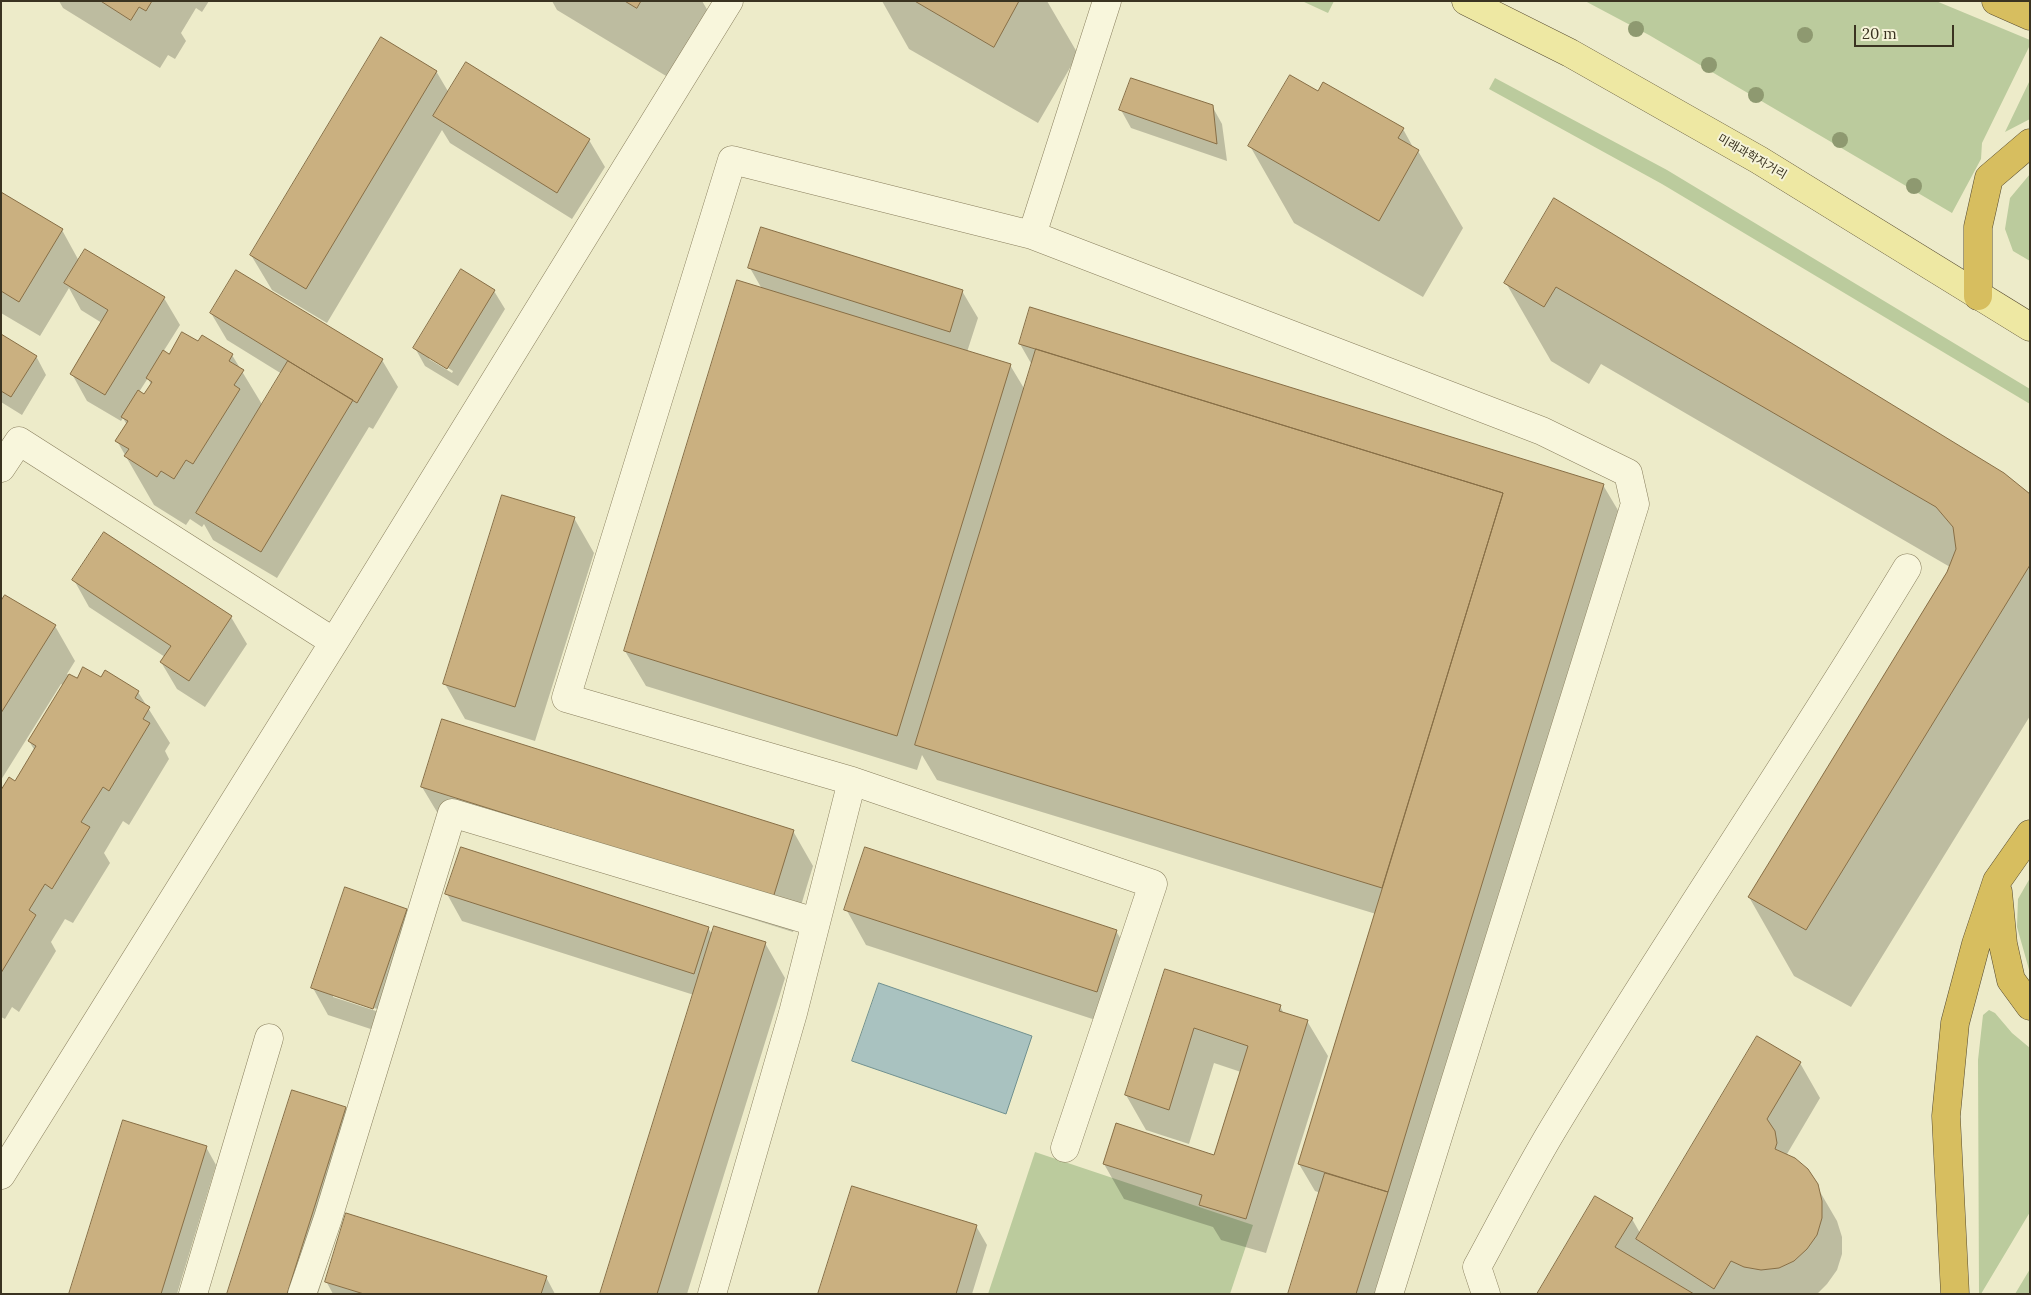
<!DOCTYPE html>
<html>
<head>
<meta charset="utf-8">
<style>
  body { margin:0 }
  #map { position:relative; width:2031px; height:1295px; overflow:hidden; background:#edebc9; font-family:Lora,serif }
  canvas { display:block }
  .frame { position:absolute; inset:0; border:2px solid #3a3321; pointer-events:none }
  .scale { position:absolute; left:1854px; top:25px; width:100px; height:22px; box-sizing:border-box; border:2px solid #3a3321; border-top:0; padding-left:6px; font-size:15px; line-height:18px; white-space:nowrap; color:#3a3321; -webkit-text-stroke:4px #f5f3d8; paint-order:stroke }
</style>
</head>
<body>
<div id="map">
<canvas width="2031" height="1295"></canvas>
<div class="frame"></div>
<div class="scale">20 m</div>
</div>
<script>
const context = document.querySelector('canvas').getContext('2d');
context.lineJoin = 'round';
function fillPath(path, color) { context.fillStyle = color; context.fill(path, 'evenodd'); }
function trace(path, color, width, dash) { context.strokeStyle = color; context.lineWidth = width; context.lineCap = dash ? 'butt' : 'round'; context.setLineDash(dash || []); context.stroke(path); }
function drawText(font, color, halo, rows, align = 'center') {
  context.font = font + ' Lora,"Noto Sans KR",serif'; context.lineWidth = 4; context.setLineDash([]); context.textBaseline = 'middle'; context.strokeStyle = halo; context.fillStyle = color; for (const [text, x, y, turn = 0] of rows) {
    context.save(); context.translate(x, y); context.rotate((+turn || 0) * Math.PI / 180); context.textAlign = isNaN(turn) ? turn : align; if (halo) context.strokeText(text, 0, 0); context.fillText(text, 0, 0); context.restore();
  }
}
const green = new Path2D(`
  M 1302,1 L 1334,1 L 1328,13 Z
  M 1585,1 L 1936,1 L 2030,40 L 2030,45 L 1982,143 L 1981,159 L 1952,213 L 1649,35 Z
  M 1495,78 L 1667,170 L 2030,389 L 2030,404 L 1662,184 L 1489,89 Z
  M 2030,80 L 2030,119 L 2005,132 Z
  M 2030,174 L 2030,261 L 2013,251 L 2005,229 L 2010,198 Z
  M 2030,878 L 2030,973 L 2017,927 L 2018,899 Z
  M 1989,1010 L 1995,1013 L 2012,1033 L 2030,1048 L 2030,1212 L 1981,1294 L 1979,1294 L 1978,1060 L 1983,1015 Z
  M 1035,1152 L 1253,1225 L 1230,1294 L 988,1294 Z
  M 2030,1269 L 2030,1294 L 2015,1294 Z`);
const water = new Path2D(`
  M 879,983 L 1032,1036 L 1006,1114 L 852,1061 Z`);
const shadow = new Path2D(`
  M 59,1 L 209,1 L 202,12 L 196,8 L 181,33 L 186,41 L 175,59 L 168,55 L 160,68 L 63,8 Z
  M 552,1 L 702,1 L 717,26 L 681,85 L 557,10 Z
  M 882,1 L 1047,1 L 1078,54 L 1038,123 L 909,49 Z
  M 436,71 L 449,93 L 589,140 L 605,167 L 572,219 L 450,143 L 442,130 L 327,323 L 272,290 L 251,255 Z
  M 1319,93 L 1403,129 L 1414,149 L 1418,151 L 1463,228 L 1423,297 L 1294,223 L 1250,146 Z
  M 1212,106 L 1222,124 L 1227,161 L 1131,128 L 1121,110 Z
  M 1,194 L 62,230 L 79,261 L 164,298 L 180,325 L 163,352 L 169,356 L 198,343 L 232,355 L 263,406 L 282,374 L 227,340 L 211,313 L 237,272 L 382,360 L 398,387 L 373,429 L 369,427 L 277,578 L 213,540 L 204,524 L 202,527 L 190,519 L 186,525 L 154,505 L 117,441 L 127,425 L 123,418 L 121,421 L 87,401 L 72,374 L 102,323 L 81,310 L 69,288 L 40,336 L 1,313 ZM 148,378 L 151,385 L 145,395 L 139,392 Z
  M 1555,200 L 2030,496 L 2030,716 L 1851,1007 L 1794,976 L 1749,897 L 1950,567 L 1601,364 L 1589,384 L 1551,361 L 1506,283 Z
  M 750,268 L 962,291 L 978,318 L 967,352 L 1010,365 L 1025,390 L 1032,365 L 1020,344 L 1603,485 L 1619,512 L 1387,1294 L 1290,1294 L 1321,1193 L 1315,1191 L 1299,1164 L 1376,914 L 937,780 L 922,755 L 917,770 L 646,686 L 625,651 L 762,289 Z
  M 494,291 L 505,309 L 458,386 L 425,366 L 415,348 ZM 429,356 L 453,371 L 452,373 L 429,359 Z
  M 1,336 L 36,356 L 46,375 L 22,415 L 1,402 Z
  M 574,518 L 594,553 L 535,741 L 465,719 L 445,684 Z
  M 105,534 L 231,617 L 247,644 L 205,707 L 177,689 L 161,662 L 165,657 L 89,607 L 74,580 Z
  M 1,604 L 55,626 L 75,661 L 67,674 L 77,680 L 101,679 L 138,692 L 170,743 L 165,751 L 169,759 L 129,825 L 123,821 L 104,853 L 110,863 L 73,923 L 65,919 L 51,942 L 56,951 L 19,1012 L 12,1007 L 5,1019 L 1,1017 L 1,792 L 16,783 L 35,751 L 29,741 L 63,685 L 61,684 L 1,780 Z
  M 422,787 L 793,831 L 813,866 L 793,932 L 443,822 Z
  M 447,894 L 708,928 L 713,936 L 765,943 L 785,978 L 687,1294 L 601,1294 L 694,995 L 462,921 Z
  M 846,909 L 1116,931 L 1137,966 L 1117,1027 L 866,945 Z
  M 407,910 L 422,937 L 389,1035 L 328,1015 L 313,988 ZM 333,994 L 380,1010 L 379,1012 L 333,997 Z
  M 1165,970 L 1280,1006 L 1284,1014 L 1307,1021 L 1328,1056 L 1266,1253 L 1221,1240 L 1213,1227 L 1124,1199 L 1104,1164 L 1215,1156 L 1241,1072 L 1214,1063 L 1189,1144 L 1146,1130 L 1126,1095 Z
  M 1800,1063 L 1820,1098 L 1787,1154 L 1816,1185 L 1837,1221 L 1842,1237 L 1842,1254 L 1837,1270 L 1827,1284 L 1817,1294 L 1539,1294 L 1632,1219 L 1640,1233 Z
  M 345,1108 L 365,1143 L 318,1294 L 228,1294 Z
  M 206,1147 L 216,1165 L 177,1294 L 71,1294 Z
  M 976,1226 L 987,1245 L 972,1294 L 820,1294 Z
  M 546,1277 L 555,1294 L 333,1294 L 326,1281 Z`);
const building = new Path2D(`
  M 101,1 L 152,1 L 146,11 L 139,7 L 131,20 Z
  M 625,1 L 641,1 L 637,8 Z
  M 915,1 L 1019,1 L 994,47 Z
  M 381,37 L 437,71 L 306,289 L 250,255 Z
  M 466,62 L 590,139 L 557,193 L 433,116 Z
  M 1290,75 L 1318,91 L 1323,82 L 1404,128 L 1398,138 L 1419,150 L 1379,221 L 1248,146 Z
  M 1131,78 L 1213,105 L 1217,144 L 1119,110 Z
  M 1,192 L 63,229 L 19,302 L 1,291 Z
  M 1554,198 L 2004,473 L 2030,494 L 2030,565 L 1806,930 L 1748,897 L 1947,572 L 1956,549 L 1953,527 L 1936,507 L 1556,287 L 1544,307 L 1504,283 Z
  M 761,227 L 963,290 L 950,332 L 748,268 Z
  M 85,249 L 165,297 L 105,395 L 70,374 L 108,310 L 64,283 Z
  M 461,269 L 495,290 L 447,369 L 413,348 Z
  M 236,270 L 383,359 L 357,403 L 210,313 Z
  M 737,280 L 1011,364 L 897,736 L 624,651 Z
  M 1030,307 L 1604,484 L 1388,1192 L 1298,1164 L 1503,493 L 1019,344 Z
  M 182,332 L 198,341 L 202,335 L 233,354 L 229,361 L 244,370 L 234,385 L 240,389 L 193,464 L 186,460 L 174,479 L 161,471 L 157,477 L 124,456 L 129,449 L 115,441 L 128,421 L 121,417 L 138,390 L 144,394 L 152,382 L 146,378 L 163,350 L 169,354 Z
  M 1,334 L 37,356 L 11,397 L 1,391 Z
  M 1036,349 L 1503,493 L 1382,888 L 915,745 Z
  M 288,361 L 353,400 L 261,552 L 196,513 Z
  M 502,495 L 575,517 L 515,707 L 443,684 Z
  M 104,532 L 232,616 L 189,681 L 160,662 L 171,646 L 72,580 Z
  M 5,595 L 56,625 L 1,713 L 1,601 Z
  M 83,667 L 101,677 L 105,670 L 139,691 L 135,698 L 150,707 L 143,719 L 150,723 L 109,791 L 103,787 L 81,822 L 90,827 L 52,889 L 45,884 L 29,910 L 36,915 L 1,973 L 1,790 L 9,777 L 15,781 L 36,746 L 28,741 L 69,674 L 77,678 Z
  M 442,719 L 794,830 L 773,898 L 421,787 Z
  M 461,847 L 709,927 L 694,974 L 445,894 Z
  M 865,847 L 1117,930 L 1097,992 L 844,910 Z
  M 345,887 L 407,909 L 373,1009 L 311,988 Z
  M 714,926 L 766,942 L 657,1294 L 600,1294 Z
  M 1165,969 L 1281,1005 L 1279,1011 L 1308,1020 L 1246,1219 L 1199,1205 L 1202,1195 L 1103,1164 L 1116,1123 L 1214,1155 L 1248,1046 L 1194,1028 L 1169,1110 L 1125,1095 Z
  M 1757,1036 L 1801,1062 L 1767,1119 L 1775,1131 L 1777,1143 L 1775,1149 L 1795,1158 L 1808,1169 L 1818,1184 L 1822,1201 L 1822,1218 L 1817,1235 L 1807,1249 L 1794,1261 L 1779,1268 L 1761,1270 L 1744,1267 L 1731,1261 L 1714,1289 L 1636,1239 Z
  M 292,1090 L 346,1107 L 287,1294 L 227,1294 Z
  M 123,1120 L 207,1146 L 161,1294 L 69,1294 Z
  M 1325,1173 L 1388,1192 L 1356,1294 L 1288,1294 Z
  M 852,1186 L 977,1225 L 956,1294 L 818,1294 Z
  M 1595,1196 L 1633,1218 L 1615,1247 L 1694,1294 L 1537,1294 Z
  M 346,1213 L 547,1276 L 541,1294 L 364,1294 L 325,1282 Z`);
const minor = new Path2D(`
  M 1107,1 L 1032,235 L 1542,431 L 1628,473 L 1635,504 L 1389,1294
  M 1,468 L 19,441 L 334,642
  M 852,781 L 566,698 L 732,160 L 1032,235
  M 1,1175 L 334,642 L 729,1
  M 193,1294 L 269,1038
  M 302,1294 L 328,1218 L 452,813 L 815,922
  M 712,1294 L 793,1013 L 852,781 L 1153,884 L 1065,1148
  M 1486,1294 L 1477,1267 C 1502,1221 1526,1174 1553,1129 C 1667,939 1793,757 1907,568`);
const major = new Path2D(`
  M 1466,1 L 1570,53 L 1759,160 L 2030,327`);
const highway = new Path2D(`
  M 1996,1 L 2030,16
  M 1978,296 L 1978,227 L 1989,178 L 2030,143
  M 1998,892 L 2003,944 L 2011,980 L 2030,1006
  M 1955,1294 L 1946,1116 L 1955,1023 L 1976,944 L 1997,881 L 2030,834`);
const trees = [
  [1636,29],
  [1805,35],
  [1709,65],
  [1756,95],
  [1840,140],
  [1914,186]
];
const streetNames = [
  ["미래과학자거리",1752,157,30]
];
fillPath(green, '#bbcb9d');
fillPath(water, '#a9c2c0');
trace(water, '#70908f', 1);
fillPath(shadow, '#0003');
fillPath(building, '#cab080');
trace(building, '#876e45', 1);
trace(minor, '#897f5e', 29);
trace(major, '#574c32', 29);
trace(highway, '#574c32', 29);
trace(minor, '#f8f6dc', 28);
trace(major, '#eee8a3', 28);
trace(highway, '#d7be5f', 28);
context.fillStyle = '#8e9970';
for (const [x, y] of trees) { context.beginPath(); context.arc(x, y, 8, 0, 2 * Math.PI); context.fill(); }
drawText('12px', '#3a3321', '#f5f3d8', streetNames);
</script>
</body>
</html>
